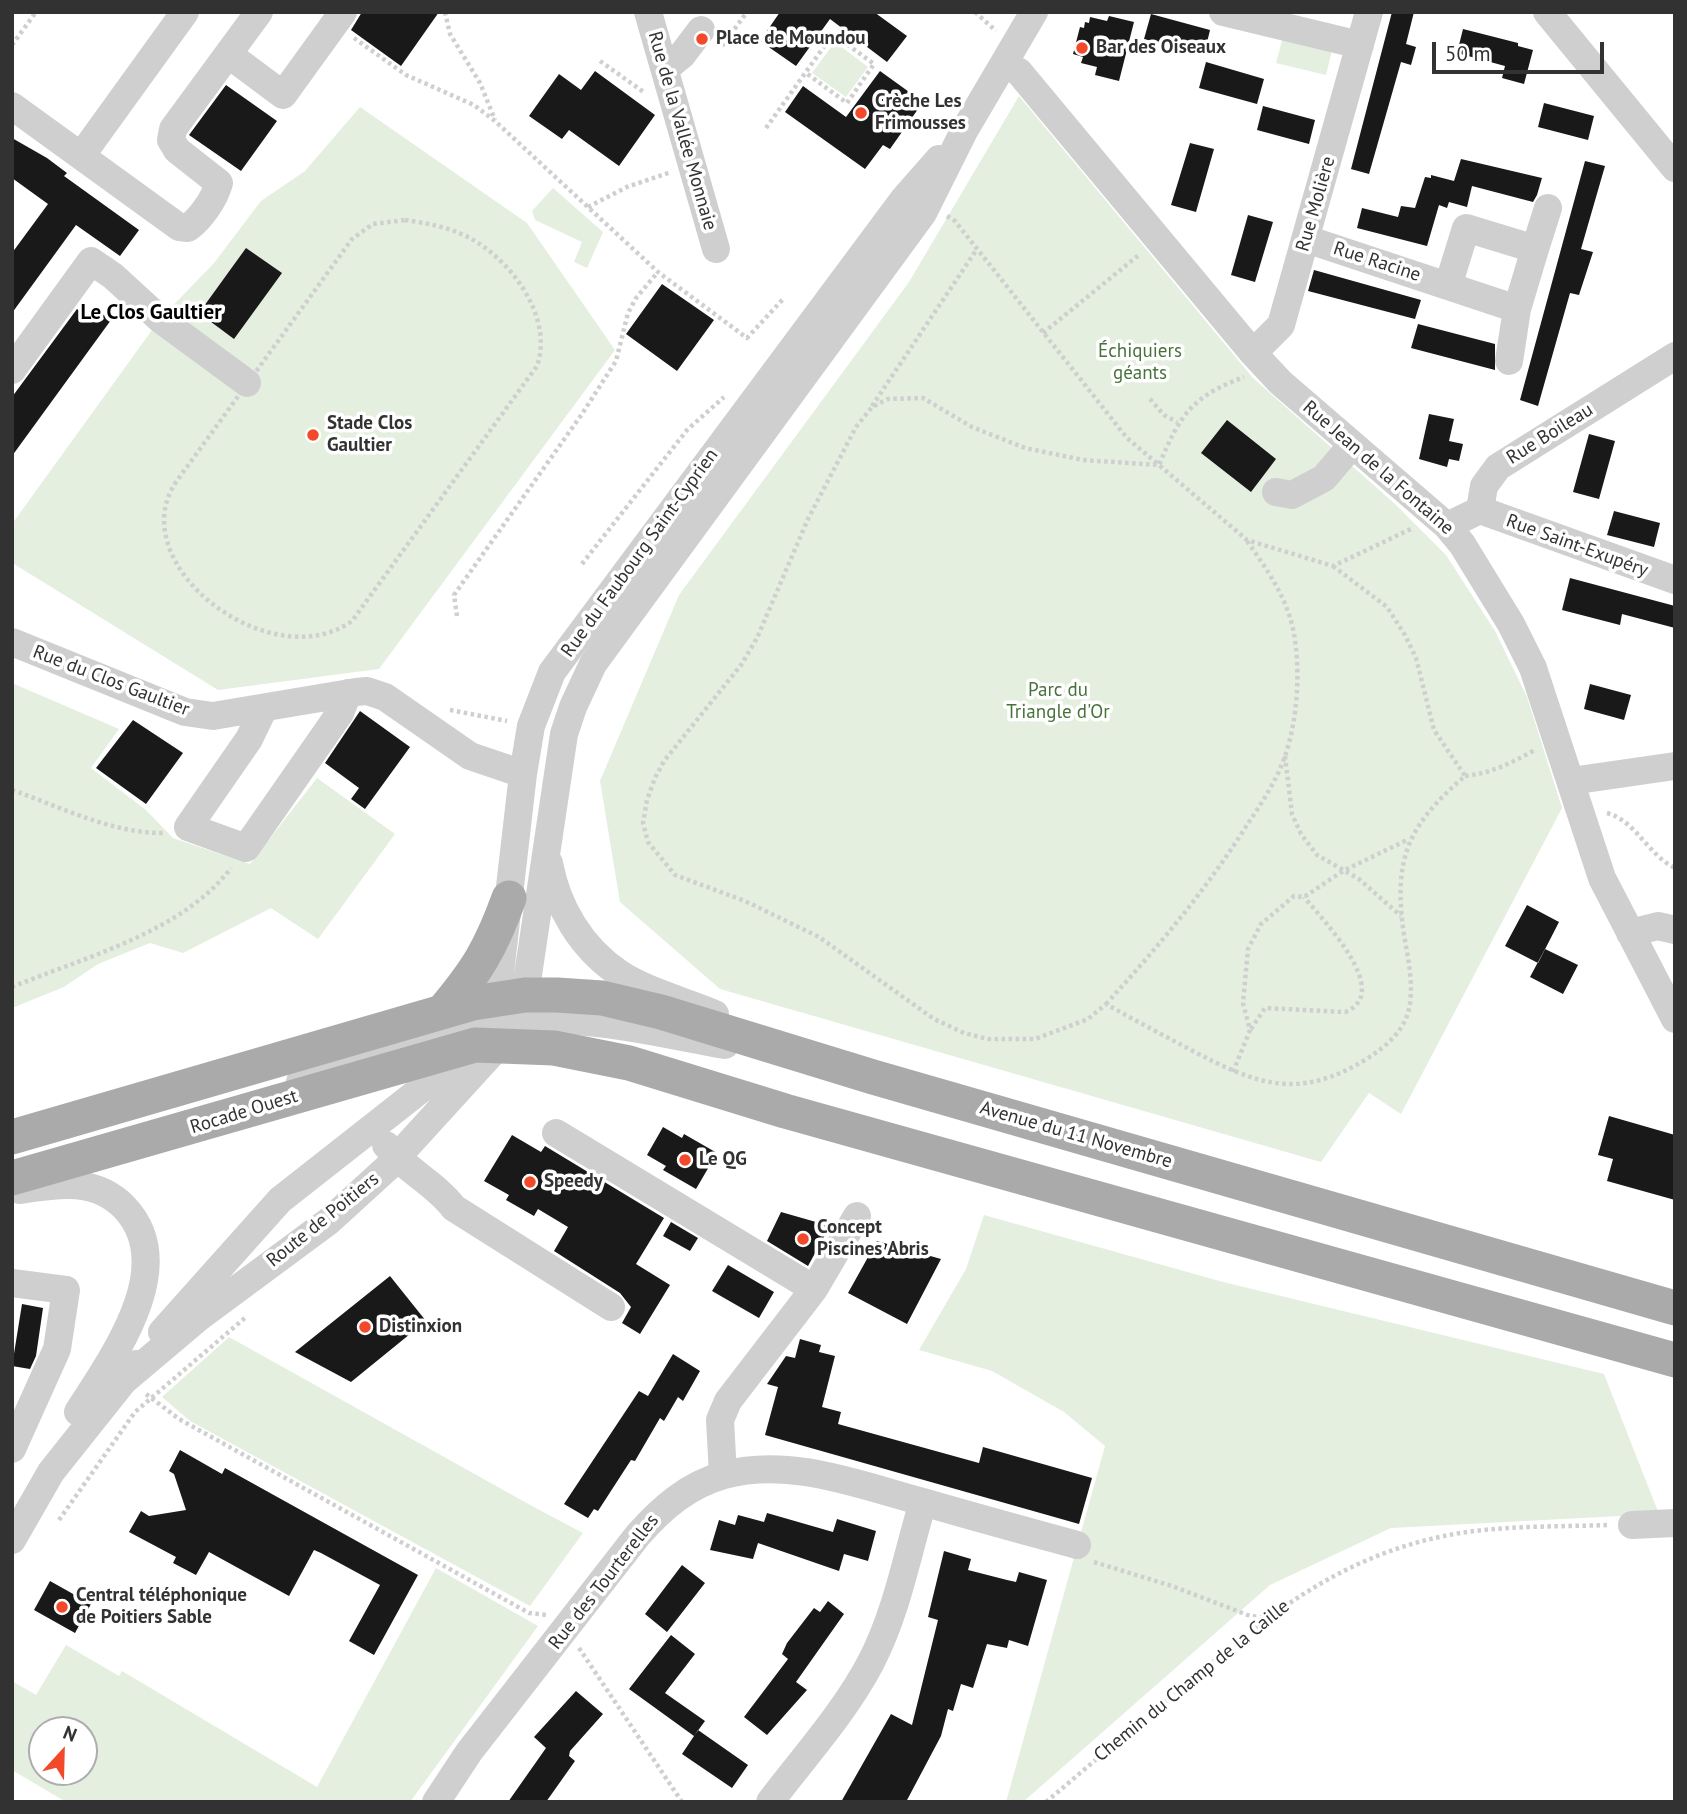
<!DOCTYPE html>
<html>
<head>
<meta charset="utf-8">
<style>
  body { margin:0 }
  #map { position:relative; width:1687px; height:1814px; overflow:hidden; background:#fff; font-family:"PT Sans",sans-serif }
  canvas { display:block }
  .frame { position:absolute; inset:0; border:14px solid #323232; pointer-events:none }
  .north { position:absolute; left:28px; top:1716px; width:70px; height:70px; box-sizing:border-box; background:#fff; border:2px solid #adadad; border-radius:50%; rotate:22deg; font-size:19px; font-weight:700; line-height:28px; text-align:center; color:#323232 }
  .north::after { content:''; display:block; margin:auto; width:24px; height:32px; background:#f2492a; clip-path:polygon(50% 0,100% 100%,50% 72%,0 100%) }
  .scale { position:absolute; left:1432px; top:42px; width:172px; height:32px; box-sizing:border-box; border:4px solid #323232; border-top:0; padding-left:9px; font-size:21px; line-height:24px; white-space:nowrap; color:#323232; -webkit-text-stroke:5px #fff; paint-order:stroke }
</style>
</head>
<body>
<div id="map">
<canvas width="1687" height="1814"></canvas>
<div class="frame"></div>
<div class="north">N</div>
<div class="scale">50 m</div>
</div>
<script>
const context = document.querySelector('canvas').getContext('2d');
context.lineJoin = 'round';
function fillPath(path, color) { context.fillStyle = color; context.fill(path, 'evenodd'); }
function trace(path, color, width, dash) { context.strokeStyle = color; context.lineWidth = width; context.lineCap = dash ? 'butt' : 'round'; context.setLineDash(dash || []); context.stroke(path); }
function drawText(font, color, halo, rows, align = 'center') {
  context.font = font + ' "PT Sans",sans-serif'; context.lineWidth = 7; context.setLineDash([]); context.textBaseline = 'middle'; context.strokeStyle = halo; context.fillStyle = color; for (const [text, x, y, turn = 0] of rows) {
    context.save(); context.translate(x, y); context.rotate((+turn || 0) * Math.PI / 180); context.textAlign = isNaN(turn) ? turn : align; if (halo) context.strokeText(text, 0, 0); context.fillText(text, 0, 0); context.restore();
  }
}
const green = new Path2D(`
  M 1284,33 L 1333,46 L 1326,75 L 1276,63 Z
  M 835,42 L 868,67 L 846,97 L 812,73 Z
  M 1019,96 L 1253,378 L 1395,504 L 1446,555 L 1495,631 L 1527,697 L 1562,808 L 1401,1114 L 1369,1093 L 1321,1162 L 720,989 L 620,902 L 600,781 L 679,595 L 909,282 Z
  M 360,107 L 527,223 L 615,350 L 379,669 L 218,690 L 14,564 L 12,524 L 160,319 L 214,263 L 261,201 L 305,171 Z
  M 553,188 L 603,232 L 587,268 L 574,262 L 582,242 L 535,220 L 532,211 Z
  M 12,683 L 119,729 L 91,768 L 146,810 L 173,838 L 250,864 L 317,778 L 395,834 L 318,939 L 271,908 L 183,953 L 150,943 L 98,964 L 64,987 L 12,1008 Z
  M 984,1215 L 1223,1282 L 1604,1374 L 1659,1514 L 1391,1528 L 1270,1585 L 1023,1802 L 1006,1802 L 1105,1446 L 1064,1412 L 992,1371 L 919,1350 L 966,1269 Z
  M 229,1337 L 532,1506 L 583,1533 L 530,1606 L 190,1421 L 162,1397 Z
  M 436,1568 L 538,1626 L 410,1802 L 66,1802 L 12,1770 L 12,1681 L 36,1695 L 66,1645 L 119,1676 L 122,1671 L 317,1787 ZM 42,1730 L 84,1730 L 84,1772 L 42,1772 Z`);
const building = new Path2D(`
  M 362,12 L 439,12 L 401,66 L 351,30 Z
  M 780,12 L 874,12 L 907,36 L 887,62 L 830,19 L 796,66 L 760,41 Z
  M 1392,12 L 1414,12 L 1406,44 L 1416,47 L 1411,65 L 1401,62 L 1369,174 L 1351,169 Z
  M 1151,14 L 1210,30 L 1204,55 L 1144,39 Z
  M 1109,16 L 1134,22 L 1119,81 L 1095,75 L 1097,67 L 1081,63 L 1083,57 L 1073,54 L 1080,27 L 1084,28 L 1085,22 L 1089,23 L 1090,17 L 1107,21 Z
  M 1463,29 L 1518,43 L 1518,46 L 1533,50 L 1524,84 L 1502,78 L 1505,66 L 1457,53 Z
  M 1206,62 L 1264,79 L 1257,104 L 1199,88 Z
  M 595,71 L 655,115 L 619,166 L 569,130 L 562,139 L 529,116 L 559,74 L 581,90 Z
  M 880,71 L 923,102 L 890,149 L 883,145 L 865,169 L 785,112 L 803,86 L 846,117 Z
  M 226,85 L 277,121 L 241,171 L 189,135 Z
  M 1544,103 L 1594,116 L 1588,140 L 1538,127 Z
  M 1263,106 L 1315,120 L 1309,144 L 1257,130 Z
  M 12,138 L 47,158 L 67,173 L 64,176 L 139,230 L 120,256 L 76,225 L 12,313 L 12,253 L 48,204 L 12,178 Z
  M 1190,143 L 1214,149 L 1196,212 L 1171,205 Z
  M 1461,159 L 1542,178 L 1537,195 L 1533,202 L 1472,186 L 1467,207 L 1449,202 L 1447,208 L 1439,205 L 1427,246 L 1357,228 L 1362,208 L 1398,217 L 1401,206 L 1415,208 L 1425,177 L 1431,178 L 1431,175 L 1454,181 Z
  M 1585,161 L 1605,166 L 1581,249 L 1593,252 L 1579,295 L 1570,293 L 1538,406 L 1520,400 Z
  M 1248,215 L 1273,222 L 1255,282 L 1231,275 Z
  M 246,248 L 282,273 L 234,339 L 199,313 Z
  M 1314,270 L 1421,300 L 1415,319 L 1308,291 Z
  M 662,284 L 714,320 L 677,371 L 626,334 Z
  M 93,307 L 111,320 L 12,456 L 12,397 L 77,309 L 87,316 Z
  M 1418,324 L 1495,344 L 1495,370 L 1411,348 Z
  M 1429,414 L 1454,419 L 1449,441 L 1463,444 L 1459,461 L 1449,459 L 1447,467 L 1419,459 Z
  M 1227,420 L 1276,459 L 1251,492 L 1201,453 Z
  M 1589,434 L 1615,441 L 1599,499 L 1573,492 Z
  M 1614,511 L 1660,523 L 1654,547 L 1607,535 Z
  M 1570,578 L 1675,606 L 1675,628 L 1622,614 L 1620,625 L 1562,610 Z
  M 1590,684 L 1631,695 L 1624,720 L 1584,709 Z
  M 360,711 L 410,747 L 365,809 L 351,799 L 359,788 L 325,763 Z
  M 133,720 L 183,753 L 146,804 L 96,768 Z
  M 1527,905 L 1559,922 L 1538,963 L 1505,946 Z
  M 1545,949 L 1578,965 L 1563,994 L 1530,977 Z
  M 1609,1116 L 1675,1135 L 1675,1200 L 1607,1181 L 1613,1159 L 1598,1155 Z
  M 663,1127 L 682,1138 L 684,1134 L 717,1153 L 696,1189 L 663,1170 L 666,1166 L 647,1155 Z
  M 512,1135 L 541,1152 L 545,1146 L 664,1218 L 636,1264 L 670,1285 L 640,1334 L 622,1323 L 631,1307 L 620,1293 L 554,1251 L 568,1227 L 538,1209 L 534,1216 L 506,1200 L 509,1195 L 484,1181 Z
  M 781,1212 L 830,1226 L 808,1266 L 767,1241 Z
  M 671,1222 L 698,1238 L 690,1251 L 663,1236 Z
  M 877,1241 L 941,1259 L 907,1324 L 848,1293 Z
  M 728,1265 L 774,1292 L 759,1318 L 712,1291 Z
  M 390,1276 L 426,1321 L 351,1382 L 295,1352 Z
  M 22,1304 L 43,1308 L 36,1356 L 30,1369 L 12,1366 Z
  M 800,1339 L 821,1345 L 819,1352 L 835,1356 L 822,1407 L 841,1412 L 838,1424 L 979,1463 L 983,1447 L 1092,1478 L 1079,1524 L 765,1435 L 778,1387 L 767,1384 L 786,1356 L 795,1358 Z
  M 673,1354 L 700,1371 L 683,1401 L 678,1397 L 664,1421 L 660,1418 L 635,1461 L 631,1460 L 598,1511 L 594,1509 L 588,1518 L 564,1504 L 639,1391 L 648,1396 Z
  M 180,1450 L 222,1474 L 225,1468 L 418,1575 L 374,1655 L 349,1641 L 380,1585 L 321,1553 L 314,1550 L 289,1596 L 209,1552 L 196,1575 L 173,1563 L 176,1557 L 129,1532 L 141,1511 L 149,1516 L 186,1510 L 174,1474 L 169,1471 Z
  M 767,1513 L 833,1532 L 837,1519 L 876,1531 L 868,1561 L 844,1554 L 839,1571 L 758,1543 L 753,1559 L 710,1550 L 719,1520 L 735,1525 L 738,1515 L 764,1522 Z
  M 944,1551 L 971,1559 L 968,1570 L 1007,1580 L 1016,1582 L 1019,1572 L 1047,1580 L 1028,1646 L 1009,1640 L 1007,1648 L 987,1644 L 973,1688 L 961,1684 L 953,1711 L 948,1709 L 941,1736 L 906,1802 L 841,1802 L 891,1714 L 912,1725 L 938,1620 L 928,1617 Z
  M 682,1565 L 705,1583 L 667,1632 L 645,1614 Z
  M 50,1581 L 91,1604 L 75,1633 L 34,1610 Z
  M 828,1601 L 844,1614 L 796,1682 L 807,1690 L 767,1735 L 744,1717 L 788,1659 L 782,1654 L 787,1643 L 814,1608 L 820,1612 Z
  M 671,1635 L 695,1654 L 665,1693 L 705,1721 L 694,1736 L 629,1689 Z
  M 576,1691 L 603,1714 L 570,1751 L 569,1756 L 575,1761 L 546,1802 L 508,1802 L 546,1748 L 534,1737 Z
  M 698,1730 L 748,1765 L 732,1788 L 682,1754 Z`);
const path = new Path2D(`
  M 445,12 L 450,34 L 480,83 L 495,120
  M 975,12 L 996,31
  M 354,38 L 406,75 L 474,105 L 495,121 L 658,272 L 747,338 L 784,298
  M 12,45 L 36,12
  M 722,46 L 747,12
  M 600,61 L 645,93
  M 766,128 L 833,34 L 874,64 L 847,103 L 806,73
  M 588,207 L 627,187 L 671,172
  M 947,216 L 955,221 L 1127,438 L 1159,465 C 1180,415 1191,397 1244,377
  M 405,220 C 426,223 448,227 468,237 C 510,259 554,316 537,366 L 352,621 C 270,679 121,564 176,482 L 352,239 L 373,224 Z
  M 1043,333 L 1140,254
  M 1150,399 L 1164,415 L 1177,422
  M 872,406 L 977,249
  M 582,564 L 687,430 L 724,397
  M 1333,566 L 1387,607 L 1405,635 L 1416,658 L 1434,730 L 1465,776 C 1407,826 1393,859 1404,935 C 1408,958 1413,980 1410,1004 C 1406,1030 1387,1046 1365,1060 C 1297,1101 1256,1084 1191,1050 C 1163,1035 1134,1020 1106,1004 L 1088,1019 L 1035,1039 L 988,1039 L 964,1033 L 934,1019 L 819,937 L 745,901 L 675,875 L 648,842 L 643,823 L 647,800 L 655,778 L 664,761 L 741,665 L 757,638 L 808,519 L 856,427 L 872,407 L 888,399 L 923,398 L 972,427 L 1025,448 L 1083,460 L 1159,465 L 1247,540 L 1333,566 L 1413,528
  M 457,616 L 454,595 L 582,414 L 616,361 L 628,313 L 636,298 L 658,272
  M 450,710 L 507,721
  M 1285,756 L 1292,814 L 1301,834 L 1317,855 L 1359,879 L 1401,916
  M 1465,776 C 1492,773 1511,763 1535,750
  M 12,790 C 61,807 113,834 165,833
  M 1607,813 C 1635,820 1648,855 1675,868
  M 12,987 C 85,957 183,932 231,868
  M 1106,1004 C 1158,947 1206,890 1247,825 C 1261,804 1277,780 1285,756 C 1298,718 1301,668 1293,629 C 1286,596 1266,568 1247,541
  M 1251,1029 L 1265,1008 L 1345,1012 C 1394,993 1323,920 1304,897
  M 1233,1072 L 1250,1030 L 1243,1003 L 1248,949 L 1261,924 L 1294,896 L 1304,897 L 1343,871 L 1409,839
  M 146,1394 L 179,1419 L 529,1613 L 547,1615
  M 59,1520 L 135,1412 L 246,1317
  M 1094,1562 L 1172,1586 L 1250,1616 L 1266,1617
  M 579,1648 L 682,1802
  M 1046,1802 C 1092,1763 1138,1724 1185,1685 C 1266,1617 1337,1558 1444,1536 C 1497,1525 1555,1527 1609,1525`);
const minor = new Path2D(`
  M 648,12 L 716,249
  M 1223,12 L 1360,45
  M 1547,12 L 1675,168
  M 228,54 L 283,95 L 343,12
  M 1006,64 L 1019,72 L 1253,353 L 1280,382 L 1447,526 L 1462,544 L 1511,624 L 1533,668 L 1602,878 L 1675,1019
  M 665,69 L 682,55 L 701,30
  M 12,106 L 179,227 L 188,228 C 201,218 214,200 219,183 L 177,150 L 171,140 L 173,129 L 259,12
  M 81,156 L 185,12
  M 1306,239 L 1517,309 L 1535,249 L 1466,228 L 1448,286
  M 1535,249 L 1548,208
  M 1253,353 L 1281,325 L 1369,12
  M 1509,361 L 1517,309
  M 12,370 L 91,261 L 113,276 L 160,319 L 247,383
  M 1276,492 L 1292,495 L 1324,478 L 1352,445
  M 1480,510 L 1675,580
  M 1447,526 L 1480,510 L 1484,486 L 1498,467 L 1675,356
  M 12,642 L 185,712 L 213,716 L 356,692 L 367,691 L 385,697 L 470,756 L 523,774
  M 263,710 L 249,739 L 188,827 L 246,848 L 340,713 L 348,693
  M 1571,781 L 1675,766
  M 549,863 C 557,907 581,948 620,974 C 646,991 687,1002 715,1014
  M 1630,933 L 1658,926 L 1675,930
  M 475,1045 L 497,999 L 523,774 L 531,726 L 552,672 L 903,200 L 939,159
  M 300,1082 L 340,1064 L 434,1037 L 495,1012
  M 556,1133 L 814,1289
  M 386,1145 C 405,1170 435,1183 454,1208 L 611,1307
  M 19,1190 C 57,1184 96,1177 125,1208 C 180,1267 112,1358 78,1412
  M 12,1283 L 66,1290 L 57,1349 L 12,1449
  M 162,1332 L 280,1200 L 490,1035 C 556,1003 655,1034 725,1045
  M 127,1378 L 198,1318 L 329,1221 L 387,1168 L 501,1043 L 525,995 L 564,734 L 573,707 L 593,664 L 923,213 L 964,131 L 1034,12
  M 723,1475 L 720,1420 L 728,1401 L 814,1289 L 857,1216
  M 1632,1525 L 1675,1523
  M 12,1540 L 51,1472 L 137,1364
  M 436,1802 L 469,1752 L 638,1535 C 662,1508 688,1485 724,1475 C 790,1457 859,1485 923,1502 C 974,1517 1026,1531 1077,1545
  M 770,1802 C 804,1757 845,1712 871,1662 C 897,1612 907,1555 923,1502`);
const major = new Path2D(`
  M 443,1011 C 477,971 491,948 509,898
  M 12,1137 L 473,1003 L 525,995 L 557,995 L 602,998 L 661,1012 L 873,1077 L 1675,1308
  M 12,1178 L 475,1045 L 554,1048 L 629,1063 L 785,1111 L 1675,1360`);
const markers = [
  [702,39,7,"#f2492a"],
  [1082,48,7,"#f2492a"],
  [861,113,7,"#f2492a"],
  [313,435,7,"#f2492a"],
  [685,1160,7,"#f2492a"],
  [530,1182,7,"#f2492a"],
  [803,1239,7,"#f2492a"],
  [365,1327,7,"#f2492a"],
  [62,1607,7,"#f2492a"]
];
const poiNames = [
  ["Place de Moundou",716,39],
  ["Bar des Oiseaux",1096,48],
  ["Crèche Les",875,102],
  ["Frimousses",875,124],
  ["Stade Clos",327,424],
  ["Gaultier",327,446],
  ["Le QG",699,1160],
  ["Speedy",544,1182],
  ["Concept",817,1228],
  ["Piscines Abris",817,1250],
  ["Distinxion",379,1327],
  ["Central téléphonique",76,1596],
  ["de Poitiers Sable",76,1618]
];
const streetNames = [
  ["Rue de la Vallée Monnaie",682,131,74],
  ["Rue Molière",1316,204,-74],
  ["Rue Racine",1377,262,18],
  ["Rue Boileau",1550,434,-32],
  ["Rue Jean de la Fontaine",1378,468,41],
  ["Rue Saint-Exupéry",1577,546,20],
  ["Rue du Faubourg Saint-Cyprien",640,553,-54],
  ["Rue du Clos Gaultier",111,681,21],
  ["Rocade Ouest",244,1112,-17],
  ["Avenue du 11 Novembre",1076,1135,16],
  ["Route de Poitiers",323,1220,-39],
  ["Rue des Tourterelles",604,1582,-52],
  ["Chemin du Champ de la Caille",1192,1681,-39]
];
const parkNames = [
  ["Échiquiers",1140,352],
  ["géants",1140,374],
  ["Parc du",1058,691],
  ["Triangle d'Or",1058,713]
];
const neighbourhoodNames = [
  ["Le Clos Gaultier",151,313]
];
fillPath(green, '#e4efdf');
fillPath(building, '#191919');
trace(path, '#cfcfcf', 4.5, [3.5, 3.5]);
trace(minor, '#cfcfcf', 28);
trace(major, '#aaa', 35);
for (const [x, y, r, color] of markers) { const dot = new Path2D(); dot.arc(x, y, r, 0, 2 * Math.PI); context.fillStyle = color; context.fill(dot); trace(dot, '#fff', 2.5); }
drawText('bold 19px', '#323232', '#fff', poiNames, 'left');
drawText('19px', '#323232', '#fff', streetNames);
drawText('19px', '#47723a', '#fff', parkNames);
drawText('bold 21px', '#000', '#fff', neighbourhoodNames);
</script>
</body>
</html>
